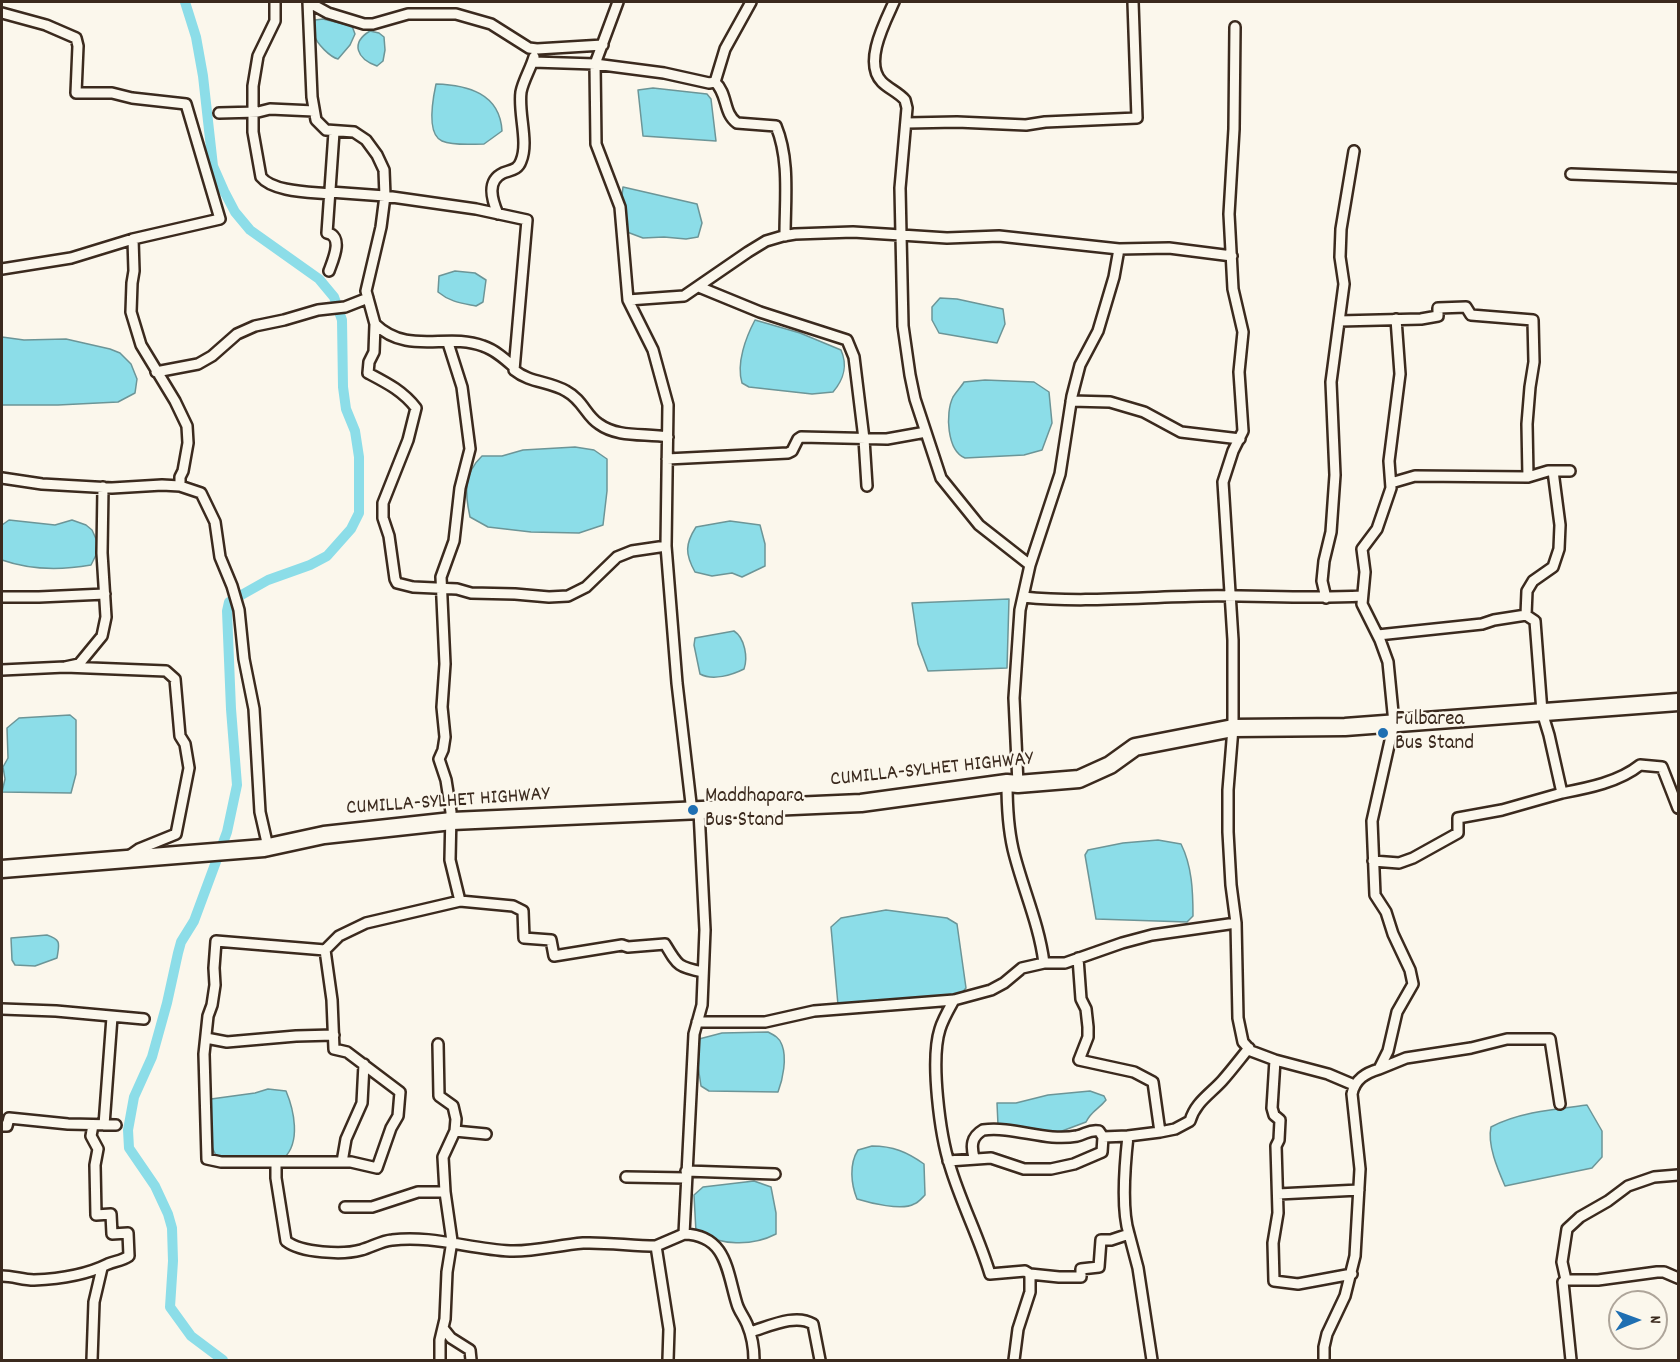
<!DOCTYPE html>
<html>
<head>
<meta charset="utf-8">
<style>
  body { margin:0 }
  #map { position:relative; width:1680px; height:1362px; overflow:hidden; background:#fbf7ec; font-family:Dekko,sans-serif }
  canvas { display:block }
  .frame { position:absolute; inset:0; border:3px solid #3b2a1e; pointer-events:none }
  .north { position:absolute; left:1608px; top:1290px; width:60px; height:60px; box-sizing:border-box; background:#fbf7ec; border:2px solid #aea59a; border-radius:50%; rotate:89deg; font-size:16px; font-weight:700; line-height:24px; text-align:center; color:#3b2a1e }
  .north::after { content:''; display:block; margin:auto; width:21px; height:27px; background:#1f6fb2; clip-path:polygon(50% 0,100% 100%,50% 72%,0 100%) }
</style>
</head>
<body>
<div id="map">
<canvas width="1680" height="1362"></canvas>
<div class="frame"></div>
<div class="north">N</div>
</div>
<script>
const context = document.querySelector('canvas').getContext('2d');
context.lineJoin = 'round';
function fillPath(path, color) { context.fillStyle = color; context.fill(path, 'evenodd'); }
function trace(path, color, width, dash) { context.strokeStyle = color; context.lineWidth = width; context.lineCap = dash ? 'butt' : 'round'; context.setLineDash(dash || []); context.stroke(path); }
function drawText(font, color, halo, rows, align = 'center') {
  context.font = font + ' Dekko,sans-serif'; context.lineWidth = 4.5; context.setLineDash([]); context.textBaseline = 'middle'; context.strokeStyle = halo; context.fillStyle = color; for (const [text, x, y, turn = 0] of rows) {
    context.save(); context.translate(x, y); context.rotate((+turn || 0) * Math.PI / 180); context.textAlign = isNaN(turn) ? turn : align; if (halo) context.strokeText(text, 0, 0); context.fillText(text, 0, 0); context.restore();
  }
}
const water = new Path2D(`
  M 323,19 L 352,26 L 355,34 L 350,45 L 338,59 C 330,57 317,44 314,35 C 312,30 314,25 315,20 Z
  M 370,31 L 379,33 L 384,37 L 385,50 L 383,61 L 377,66 C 357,59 350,43 370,31 Z
  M 436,84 C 467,85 500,93 502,131 L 484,144 C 471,144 454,146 442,141 C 426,134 433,98 436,84 Z
  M 653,88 L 707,94 L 711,99 L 716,141 L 643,136 L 638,90 Z
  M 623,187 L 697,204 L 702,223 L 698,237 L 686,239 L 664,237 L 643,238 L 627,232 C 621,217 620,203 623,187 Z
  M 455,271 L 475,273 L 486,280 L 483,302 L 476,306 C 461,303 450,302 438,292 L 439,276 Z
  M 940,298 L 957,299 L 1003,309 L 1005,324 L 997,343 L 939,333 L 932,320 L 932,307 Z
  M 755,320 L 800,333 L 841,350 C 848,366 844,379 833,392 L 812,394 L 749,387 L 742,383 C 736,363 746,337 755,320 Z
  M 2,337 L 24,340 L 66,339 L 110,349 L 120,353 L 131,364 L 137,379 L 135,393 L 118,402 L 58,405 L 2,405 Z
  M 985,380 L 1034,382 L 1049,392 L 1052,423 L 1042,450 L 1024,455 L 965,458 C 947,451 945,413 953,397 C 956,392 961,387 964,382 Z
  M 575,447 L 594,450 L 607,459 L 607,491 L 603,525 L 579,533 L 531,532 L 488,527 L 470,517 C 465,494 463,474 482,456 L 502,456 L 523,450 Z
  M 9,520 L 55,525 L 72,520 L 86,525 L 92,530 L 97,541 L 96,555 L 91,565 C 62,570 30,570 2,560 L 2,525 Z
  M 730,521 L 760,525 L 765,544 L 765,566 L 742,577 L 732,573 L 712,576 L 695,572 C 685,554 685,544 696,527 Z
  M 1009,599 L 1007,668 L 928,671 L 918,644 L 912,603 Z
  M 734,631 C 745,638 748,658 744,669 C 732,675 713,681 700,674 L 694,645 L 695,638 Z
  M 70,715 L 76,720 L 76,774 L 71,793 L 2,792 L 5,779 L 3,767 L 8,758 L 7,728 L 19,718 Z
  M 1158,840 L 1181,844 C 1192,866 1193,891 1193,916 L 1187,922 L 1096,919 L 1085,855 L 1088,850 L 1123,843 Z
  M 886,910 L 947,918 L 957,924 L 966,988 L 959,996 L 838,1005 L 831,927 L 841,918 Z
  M 47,935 C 62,940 59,944 57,958 L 35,966 L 15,965 L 12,960 L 11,938 Z
  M 768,1032 C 774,1035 780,1038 782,1045 C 787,1058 783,1079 778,1092 L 709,1091 L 701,1086 L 698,1066 L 699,1039 L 722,1033 Z
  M 268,1089 L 286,1091 C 294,1110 301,1142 284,1158 L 219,1159 C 205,1144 210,1118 211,1099 L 255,1093 Z
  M 1090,1091 L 1104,1096 L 1106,1100 C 1099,1109 1091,1111 1086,1122 L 1054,1134 L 998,1125 L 997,1103 L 1016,1103 L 1048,1095 Z
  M 1587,1105 L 1602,1131 L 1602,1157 L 1592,1168 L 1505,1186 C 1498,1170 1487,1145 1491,1127 C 1519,1112 1556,1109 1587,1105 Z
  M 872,1146 C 893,1146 907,1152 924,1164 L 925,1195 C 922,1198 918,1203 914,1204 C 902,1211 870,1203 857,1199 C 851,1184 849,1164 858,1150 Z
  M 754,1181 L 771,1187 L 776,1213 L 776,1234 C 751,1247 721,1245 696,1232 L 694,1195 L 703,1187 Z`);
const canal = new Path2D(`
  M 185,2 L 196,37 L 203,76 L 213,166 L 224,191 L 235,212 L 250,230 L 319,279 L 334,297 L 342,320 L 343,387 L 346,409 L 355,431 L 359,457 L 359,513 L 351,529 L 327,556 L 310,565 L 268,580 L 229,602 L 227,611 L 231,709 L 237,785 L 227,832 L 194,921 L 181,942 L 178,953 L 167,1003 L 152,1057 L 134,1097 L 128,1130 L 129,1148 L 155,1186 L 168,1214 L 172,1228 L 173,1261 L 170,1307 L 191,1336 L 223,1360`);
const street = new Path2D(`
  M 275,2 L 275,21 L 258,56 L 253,86 L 253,132 L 261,177 C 273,192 311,192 329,194
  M 308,2 L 312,97 L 316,120 L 326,130 L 354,132 L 366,140 L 377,155 L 384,170 L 385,196 L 476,209 L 527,220 L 514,370 C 530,383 549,381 566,391 C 583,400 586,416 599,424 C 618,438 645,433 668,437
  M 308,2 L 328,13 L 364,24 L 373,24 L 408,14 L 456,14 L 491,24 L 529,48 L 537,49 L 603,45
  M 618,2 L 595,64 L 596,144 L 620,207 L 628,300 L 653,350 L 668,405 L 666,546 L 677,683 L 692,812
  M 894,2 C 885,22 863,63 882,82 C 889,89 898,92 905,100 L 907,108 L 900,188 L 901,235 L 947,238 L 999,236 L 1119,249
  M 2,13 L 46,25 L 76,38 L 78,46 L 76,93 L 112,93 L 132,98 L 186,104 L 220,219 L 133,239 L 134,271 L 132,283 L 131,312 L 141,345 L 175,401 L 187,426 L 188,443 L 183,471 L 180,477 L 180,486 L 201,493 L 215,522 L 220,557 L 232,586 L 239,610 L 244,659 L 254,709 L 260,812 L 268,847
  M 1235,27 L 1234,129 L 1229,214 L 1233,289 L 1243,332 L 1239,372 L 1243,431 L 1233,451 L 1223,482 L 1233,640 L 1233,728 L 1228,790 L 1228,832 L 1231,885 L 1236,923 L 1238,1018 L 1243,1042 L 1251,1051 L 1275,1060 L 1328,1074 L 1354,1085
  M 533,62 L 595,64 L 664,73 L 709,83 L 715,82 L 725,49 L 751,2
  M 715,82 C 728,94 723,113 737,123 L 776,126 C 790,160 785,199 785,236
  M 219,113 L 258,112 L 270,109 L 314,111
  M 907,123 L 957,122 L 1026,125 L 1045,122 L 1137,118 L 1133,2
  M 1571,174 L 1678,178
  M 330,192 L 385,196 L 381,227 L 366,291 L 375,324 L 374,352 L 369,362 L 368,373 C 387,383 403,391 416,408 L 408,440 L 383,503 L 383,518 L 389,536 L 395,579 L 397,583 L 413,587 L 457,589 L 471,593 L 515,594 L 549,597 L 568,596 L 586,587 L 617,557 L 632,551 L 666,546
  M 498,214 C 492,200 486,181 503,173 C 511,170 518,170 521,161 C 529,142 518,113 521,92 C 523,81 531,68 534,57
  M 2,269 L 71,258 L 133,239
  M 329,271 C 333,260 344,236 327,233 L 334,132
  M 699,287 L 760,312 L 847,340 L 854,357 L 864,439 L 867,486
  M 628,300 L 684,296 L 748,252 L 766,241 L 783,236 L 795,234 L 853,232 L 901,235 L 903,326 L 910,375 L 915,399 L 941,478 L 979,525 L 1030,565 L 1020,610 L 1014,698 L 1018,784
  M 1339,321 L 1421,319 L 1438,316 L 1438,308 L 1466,307 L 1471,315 L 1533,320 L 1534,362 L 1530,387 L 1527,424 L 1528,477
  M 375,324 C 408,356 447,332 483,346 C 495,350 505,359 514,367
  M 156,372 L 198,364 L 212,356 L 237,334 L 255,326 L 284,320 L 318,310 L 345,307 L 368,298
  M 1071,401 L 1110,402 L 1144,412 L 1181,432 L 1240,439
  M 667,459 L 788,453 L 792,451 L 798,439 L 801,437 L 887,439 L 926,432
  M 2,478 L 42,484 L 112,488 L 162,485 L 180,486
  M 1391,483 L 1415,476 L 1528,477 L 1548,471 L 1570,471
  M 1030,565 L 1060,474 L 1072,396 L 1080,365 L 1098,331 L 1114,277 L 1119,249 L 1169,248 L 1232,256
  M 2,597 L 39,597 L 105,594
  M 1023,597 C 1082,603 1141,597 1201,596 C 1255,595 1308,599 1362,596
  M 1326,598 L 1322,581 L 1324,561 L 1331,532 L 1335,475 L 1331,382 L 1344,284 L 1340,257 L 1341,229 L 1354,151
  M 1526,615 L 1535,621 L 1542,712 L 1549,735 L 1562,793 C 1588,788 1619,782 1640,765 L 1662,767 L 1678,808
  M 1378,635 L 1482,624 L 1494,620 L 1526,615 L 1527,591 L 1533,581 L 1553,567 L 1559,549 L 1560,525 L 1553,471
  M 65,667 L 166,671 L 175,679 L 180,736 L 185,744 L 189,768 L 176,834 L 139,849 L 129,856
  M 2,670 L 65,667 L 79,664 L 102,636 L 106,617 L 102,553 L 103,487
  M 1007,783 C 1007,806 1008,827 1013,849 C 1022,887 1039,923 1044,963
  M 1373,861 L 1399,863 L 1413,858 L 1458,833 L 1458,818 L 1502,810 L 1562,793
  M 460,901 L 513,906 L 523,911 L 524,938 L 551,940 L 554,956 L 622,945 L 628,947 L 665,944 C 678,966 678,967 703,972
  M 325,950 L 332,1000 L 334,1049 L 347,1052 L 400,1092 L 398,1116 L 391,1128 L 377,1168 L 351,1162 L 221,1162 L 207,1159 L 204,1054 L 208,1016 L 212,1005 L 215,985 L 214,968 L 216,941 L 325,950 L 339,936 L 366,923 L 460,901 L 450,860 L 451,812 L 446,780 L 439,759 L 443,750 L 445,737 L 442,707 L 445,664 L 441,577 L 454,541 L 460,488 L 470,449 L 462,387 L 448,343
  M 1078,958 L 1081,999 L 1086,1009 L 1088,1027 L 1088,1037 L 1079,1060 L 1134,1072 L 1153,1082 L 1160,1132 L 1175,1129 L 1190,1121 C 1195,1103 1209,1095 1222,1081 C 1231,1071 1240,1059 1249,1048
  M 954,1000 C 949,1009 943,1019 940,1029 C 930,1060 940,1135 950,1166 C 961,1203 979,1237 990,1274 L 1025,1271 L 1030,1274 L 1030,1292 L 1018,1329 L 1014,1360
  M 2,1009 L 56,1011 L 144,1019
  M 697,1022 L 765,1022 L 814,1011 L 954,1000 L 991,990 L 1004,983 L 1022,968 L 1044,963 L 1065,963 L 1122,943 L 1152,935 L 1236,923
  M 206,1038 L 227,1042 L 296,1036 L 334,1035
  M 438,1044 L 439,1096 L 453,1106 L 456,1119 L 455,1131 L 443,1157 L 445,1192 L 452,1241 L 447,1272 L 445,1319 L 440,1340 L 440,1360
  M 1275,1060 L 1272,1108 L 1274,1115 L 1280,1120 L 1279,1140 L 1276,1146 L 1278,1213 L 1273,1243 L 1274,1281 L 1298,1284 L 1352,1274
  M 1379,1069 L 1406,1058 L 1471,1048 L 1507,1039 L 1550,1039 L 1560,1104
  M 104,1125 L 112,1017
  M 2,1126 L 7,1126 L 9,1118 L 68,1124 L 116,1125
  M 455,1131 L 486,1134
  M 974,1158 C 971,1146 971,1137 983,1130 C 1015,1126 1045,1142 1077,1136 C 1086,1134 1090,1129 1099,1131 L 1103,1137
  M 948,1161 L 991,1158 L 1024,1169 L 1051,1169 L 1074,1164 L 1102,1152 L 1103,1137 L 1128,1136
  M 276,1162 L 276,1178 L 286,1241 C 301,1253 343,1255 361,1250 C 372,1247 381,1241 392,1240 C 432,1235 470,1249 510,1251 C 534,1252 558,1245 583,1243 C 607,1242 632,1246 656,1246
  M 342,1162 L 346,1139 L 362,1103 L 364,1064
  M 686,1171 L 775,1174
  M 626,1177 L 686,1178
  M 1278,1194 L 1359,1190
  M 345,1207 L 372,1207 L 418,1192 L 445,1192
  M 684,1234 C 727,1235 727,1272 737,1304 C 739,1311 744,1317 747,1324 C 752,1336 754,1348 754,1360
  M 1129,1234 L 1138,1268 L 1152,1360
  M 1030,1274 L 1059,1277 L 1081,1277 L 1081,1269 L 1099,1267 L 1101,1240 L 1111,1240 L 1129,1234 C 1121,1209 1125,1163 1128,1136 L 1160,1132
  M 2,1276 C 13,1276 23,1280 34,1280 C 59,1279 86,1275 108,1264 C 115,1261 122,1261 129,1256 L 128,1233 L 112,1234 L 111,1214 L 96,1215 L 95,1165 L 98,1149 L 91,1136 L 93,1125
  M 1566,1280 L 1562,1262 L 1567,1229 L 1580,1217 L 1608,1201 L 1628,1186 L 1654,1177 L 1678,1175
  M 443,1328 L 451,1338 L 470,1350 L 471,1360
  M 750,1332 C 768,1327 795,1313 813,1324 L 820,1360
  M 92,1360 L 94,1302 L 102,1268
  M 668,1360 L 669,1329 L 656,1246 L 684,1234 L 694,1034 L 702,1005 L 705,930 L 699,811
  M 1324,1360 L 1324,1347 L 1327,1334 L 1345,1296 L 1355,1256 L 1360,1169 L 1352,1094 C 1355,1079 1366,1073 1379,1069 L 1388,1051 L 1397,1012 L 1413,984 L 1410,970 L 1393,934 L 1386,912 L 1375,895 L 1372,821 L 1394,723 L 1388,662 L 1380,640 L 1362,604 L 1365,572 L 1362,549 L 1377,529 L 1391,488 L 1389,461 L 1400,374 L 1396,319
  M 1571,1360 L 1563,1282 L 1566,1280 L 1598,1280 L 1657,1272 L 1664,1272 L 1678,1278`);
const highway = new Path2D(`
  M 2,869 L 264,848 L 324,835 L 452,821 L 861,803 L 1007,783 L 1018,784 L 1079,779 L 1110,765 L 1135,747 L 1233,728 L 1345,727 L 1678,702`);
const markers = [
  [1383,733,6,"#1f6fb2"],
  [693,810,6,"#1f6fb2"]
];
const poiNames = [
  ["Fulbarea",1395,721],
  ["Bus Stand",1395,745],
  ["Maddhapara",705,798],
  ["Bus Stand",705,822]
];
const streetNames = [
  ["CUMILLA-SYLHET HIGHWAY",932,771,-6],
  ["CUMILLA-SYLHET HIGHWAY",448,803,-4]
];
fillPath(water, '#8cdde8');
trace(water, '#6c9597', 1.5);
trace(canal, '#8cdde8', 10);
trace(street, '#3b2a1e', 14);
trace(highway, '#3b2a1e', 21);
trace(street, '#fbf7ec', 9);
trace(highway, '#fbf7ec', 16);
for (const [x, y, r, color] of markers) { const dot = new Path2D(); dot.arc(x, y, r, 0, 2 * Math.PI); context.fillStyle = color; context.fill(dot); trace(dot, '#fbf7ec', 2); }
drawText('21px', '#3b2a1e', '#fbf7ec', poiNames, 'left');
drawText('21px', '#3b2a1e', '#fbf7ec', streetNames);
</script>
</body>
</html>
